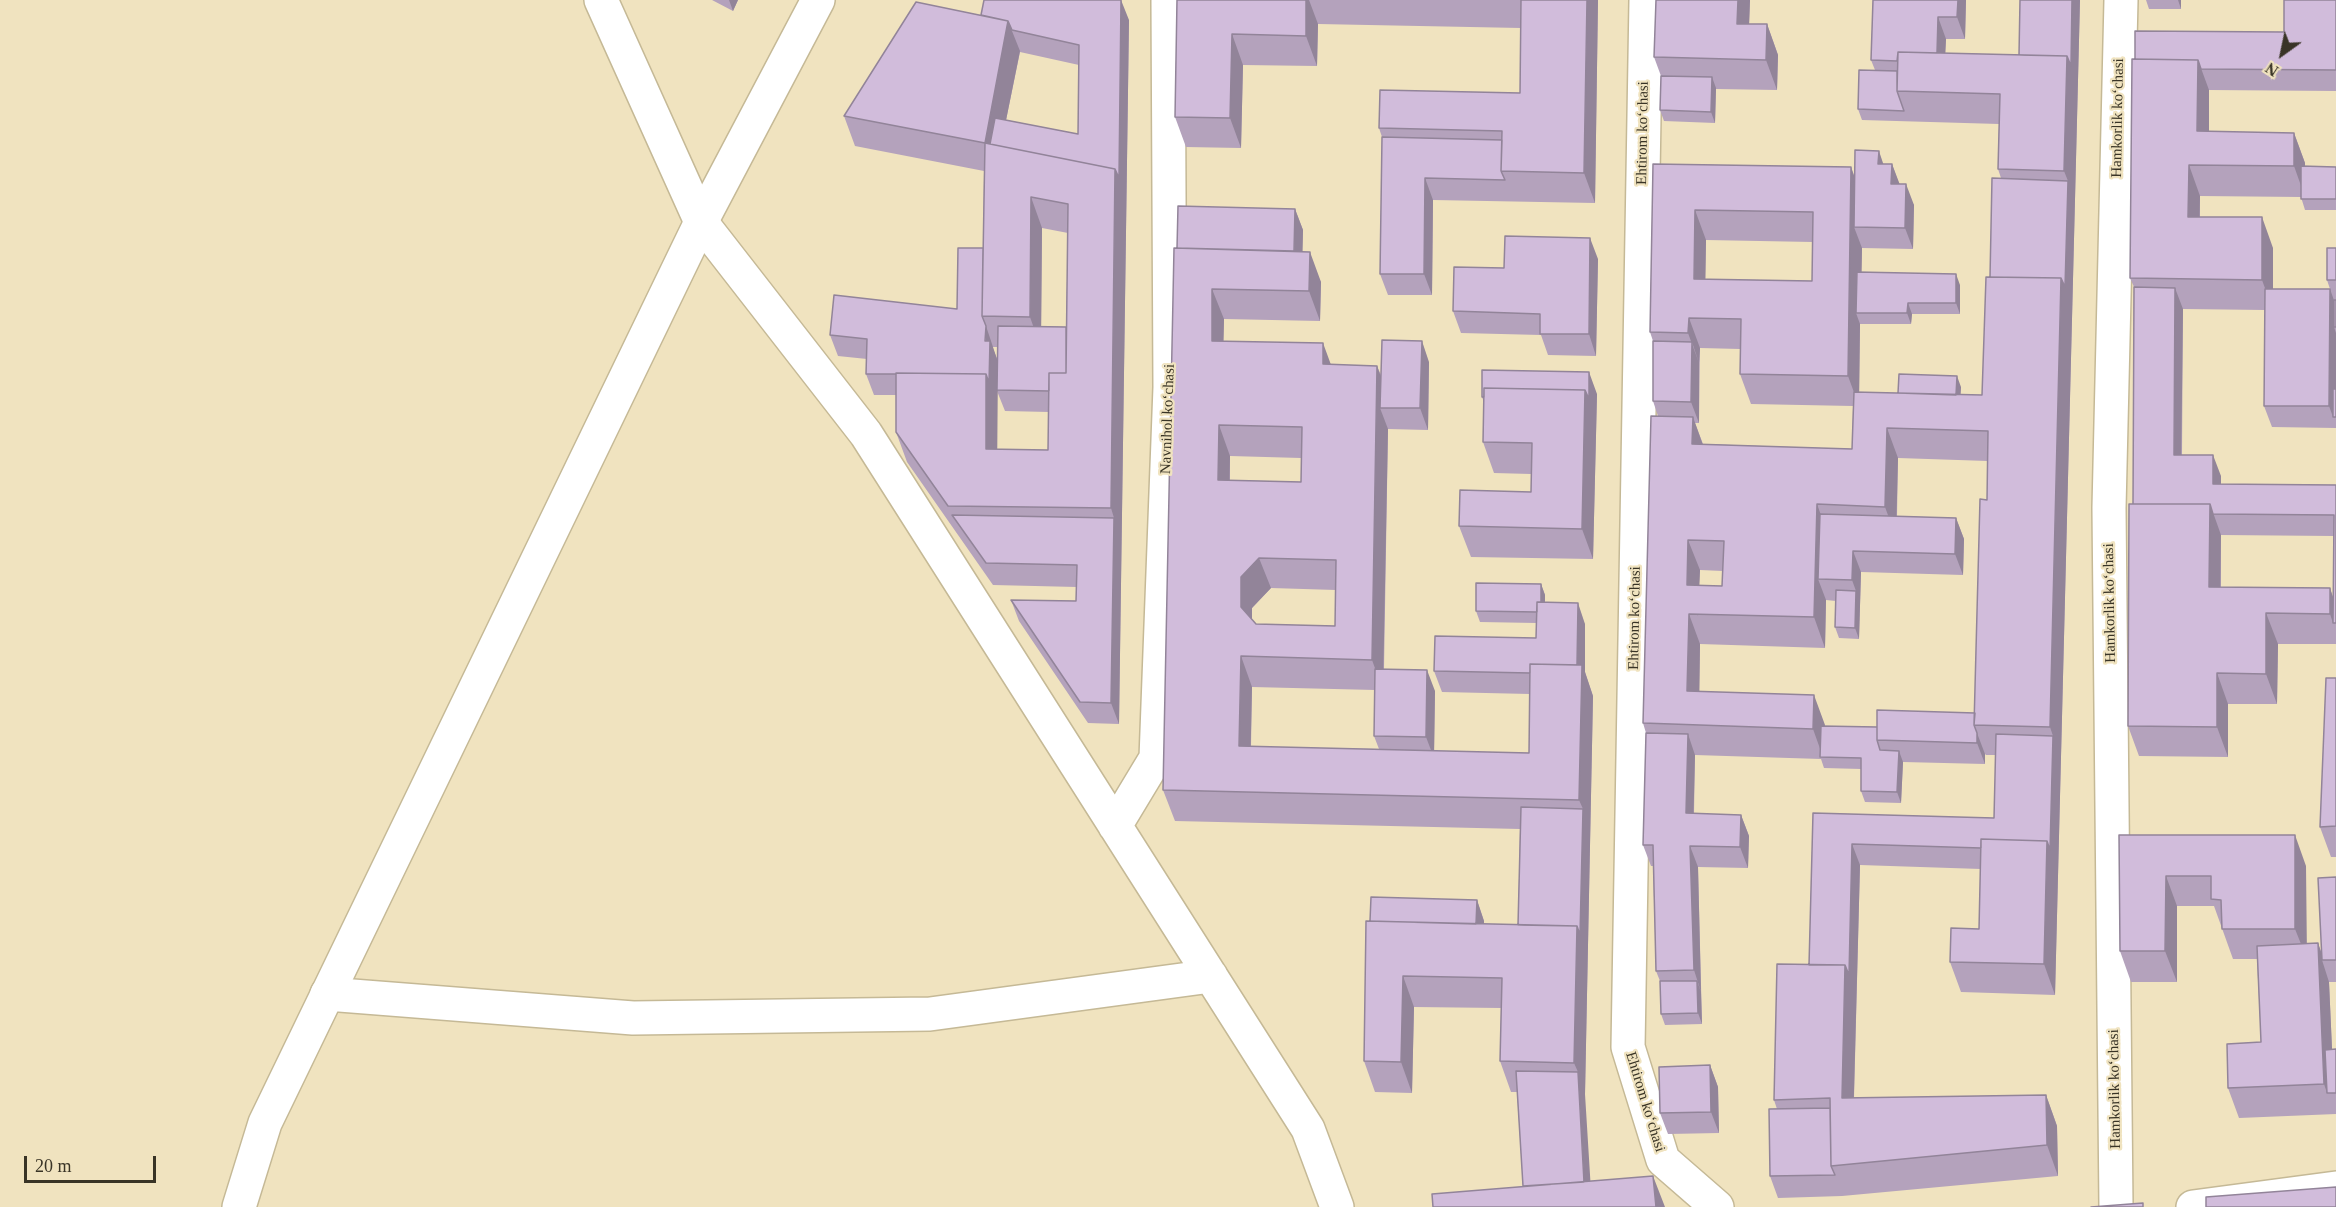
<!DOCTYPE html>
<html>
<head>
<meta charset="utf-8">
<style>
  body { margin:0 }
  #map { position:relative; width:2336px; height:1207px; overflow:hidden; background:#f0e3bf; font-family:"Times New Roman",serif }
  canvas { display:block }
  .north { position:absolute; left:2252px; top:24px; width:60px; height:60px; -webkit-text-stroke:4px #f0e3bf; paint-order:stroke; rotate:213deg; font-size:16px; font-weight:700; line-height:24px; text-align:center; color:#393426 }
  .north::after { content:''; display:block; margin:auto; width:21px; height:27px; background:#393426; clip-path:polygon(50% 0,100% 100%,50% 72%,0 100%) }
  .scale { position:absolute; left:24px; top:1156px; width:132px; height:27px; box-sizing:border-box; border:3px solid #393426; border-top:0; padding-left:8px; font-size:18px; line-height:21px; white-space:nowrap; color:#393426; -webkit-text-stroke:4px #f0e3bf; paint-order:stroke }
</style>
</head>
<body>
<div id="map">
<canvas width="2336" height="1207"></canvas>
<div class="north">N</div>
<div class="scale">20 m</div>
</div>
<script>
const context = document.querySelector('canvas').getContext('2d');
context.lineJoin = 'round';
function trace(path, color, width, dash) { context.strokeStyle = color; context.lineWidth = width; context.lineCap = dash ? 'butt' : 'round'; context.setLineDash(dash || []); context.stroke(path); }
function fillPath(path, color) { context.fillStyle = color; context.fill(path, 'evenodd'); }
function drawText(font, color, halo, rows, align = 'center') {
  context.font = font + ' "Times New Roman",serif'; context.lineWidth = 4.5; context.setLineDash([]); context.textBaseline = 'middle'; context.strokeStyle = halo; context.fillStyle = color; for (const [text, x, y, turn = 0] of rows) {
    context.save(); context.translate(x, y); context.rotate((+turn || 0) * Math.PI / 180); context.textAlign = isNaN(turn) ? turn : align; if (halo) context.strokeText(text, 0, 0); context.fillText(text, 0, 0); context.restore();
  }
}
const street = new Path2D(`
  M 601,0 L 701,222 L 866,434 L 1308,1129 L 1337,1207
  M 1646,0 L 1628,1047 L 1663,1160 L 1717,1207
  M 1115,826 L 1156,758 L 1170,387 L 1168,0
  M 327,994 L 633,1018 L 930,1014 L 1211,976
  M 2116,1207 L 2109,508 L 2121,0
  M 2193,1207 L 2336,1188`);
const secondary = new Path2D(`
  M 239,1207 L 265,1123 L 701,222 L 818,0`);
const wall = new Path2D(`
  M 712,0 L 738,0 L 733,11 Z
  M 1177,0 L 1598,0 L 1595,203 L 1433,200 L 1432,295 L 1388,295 L 1380,274 L 1382,137 L 1379,128 L 1520,93 L 1521,28 L 1318,24 L 1317,66 L 1243,65 L 1241,148 L 1186,147 L 1175,117 Z
  M 1656,0 L 1750,0 L 1749,24 L 1767,24 L 1778,55 L 1777,90 L 1716,89 L 1715,123 L 1664,121 L 1660,110 L 1661,76 L 1654,57 Z
  M 1873,0 L 1966,0 L 1965,39 L 1946,39 L 1945,53 L 2019,55 L 2080,0 L 2055,995 L 1961,992 L 1950,962 L 1979,929 L 1981,869 L 1860,865 L 1854,1098 L 2046,1095 L 2057,1126 L 2058,1176 L 1842,1196 L 1778,1198 L 1770,1176 L 1777,1109 L 1774,1100 L 1809,965 L 1813,813 L 1994,818 L 1996,755 L 1986,755 L 1985,754 L 1985,764 L 1903,762 L 1901,803 L 1865,802 L 1861,791 L 1861,769 L 1824,768 L 1821,759 L 1695,755 L 1694,814 L 1741,815 L 1749,836 L 1748,868 L 1698,867 L 1702,1024 L 1665,1025 L 1661,1014 L 1660,981 L 1656,971 L 1653,866 L 1651,866 L 1643,845 L 1646,733 L 1643,723 L 1658,416 L 1653,401 L 1653,341 L 1650,332 L 1653,164 L 1851,167 L 1854,176 L 1883,164 L 1892,164 L 1899,184 L 1914,205 L 1913,249 L 1862,248 L 1861,272 L 1960,285 L 1960,314 L 1912,314 L 1911,324 L 1860,324 L 1859,392 L 1898,393 L 1961,387 L 1960,395 L 1982,395 L 1990,277 L 2001,178 L 1998,169 L 1999,124 L 1862,120 L 1858,109 L 1875,70 L 1871,60 ZM 1706,240 L 1813,242 L 1812,281 L 1705,279 ZM 1700,348 L 1740,349 L 1740,374 L 1751,404 L 1853,406 L 1852,449 L 1703,444 L 1695,423 L 1699,423 ZM 1898,458 L 1988,461 L 1987,500 L 1975,713 L 1877,727 L 1825,726 L 1699,691 L 1700,644 L 1825,648 L 1826,600 L 1836,601 L 1835,627 L 1839,638 L 1859,639 L 1861,572 L 1963,575 L 1964,539 L 1956,518 L 1897,516 ZM 1700,570 L 1723,571 L 1722,586 L 1699,586 Z
  M 2146,0 L 2181,0 L 2181,9 L 2149,9 Z
  M 2336,0 L 2336,91 L 2209,90 L 2209,132 L 2294,133 L 2305,163 L 2305,166 L 2336,167 L 2336,210 L 2305,210 L 2301,197 L 2200,196 L 2200,217 L 2273,248 L 2273,289 L 2330,289 L 2327,280 L 2336,248 L 2336,428 L 2272,427 L 2264,406 L 2265,310 L 2183,309 L 2182,455 L 2221,476 L 2221,484 L 2336,485 L 2336,644 L 2278,644 L 2277,704 L 2228,704 L 2228,757 L 2139,756 L 2128,726 L 2133,504 L 2134,287 L 2130,278 L 2135,59 L 2284,32 ZM 2221,535 L 2334,536 L 2333,598 L 2330,588 L 2221,587 Z
  M 981,15 L 1129,20 L 1119,724 L 1088,723 L 1019,621 L 1011,600 L 1076,601 L 1077,587 L 993,585 L 907,462 L 896,432 L 896,395 L 874,395 L 866,374 L 867,359 L 838,356 L 830,335 L 957,309 L 983,248 L 984,171 L 855,146 L 844,116 ZM 1020,52 L 1079,65 L 1078,134 L 1006,120 ZM 1042,228 L 1068,233 L 1066,327 L 1041,326 ZM 993,347 L 998,347 L 998,361 L 993,349 ZM 997,391 L 1005,411 L 1049,412 L 1048,450 L 997,449 Z
  M 1295,209 L 1303,230 L 1302,251 L 1321,282 L 1320,321 L 1224,319 L 1223,341 L 1331,365 L 1377,366 L 1381,375 L 1429,362 L 1428,430 L 1388,429 L 1384,669 L 1435,691 L 1434,751 L 1529,753 L 1530,694 L 1442,692 L 1434,671 L 1536,638 L 1536,623 L 1480,622 L 1476,611 L 1541,584 L 1545,595 L 1545,602 L 1585,624 L 1585,672 L 1593,696 L 1585,1094 L 1523,1186 L 1517,1092 L 1511,1092 L 1500,1061 L 1501,1008 L 1414,1007 L 1412,1093 L 1375,1092 L 1364,1061 L 1370,921 L 1477,900 L 1484,921 L 1484,924 L 1518,925 L 1520,829 L 1175,821 L 1163,790 L 1177,248 ZM 1230,456 L 1301,458 L 1301,482 L 1230,480 ZM 1271,588 L 1336,590 L 1335,626 L 1256,624 L 1252,620 L 1252,608 ZM 1252,687 L 1375,690 L 1374,736 L 1379,749 L 1251,747 Z
  M 1598,259 L 1596,356 L 1548,355 L 1541,335 L 1461,333 L 1453,311 Z
  M 1597,394 L 1593,559 L 1471,557 L 1459,526 L 1531,492 L 1531,474 L 1494,473 L 1483,442 L 1484,402 L 1482,397 Z
  M 2336,678 L 2336,857 L 2331,857 L 2320,827 Z
  M 2119,835 L 2306,866 L 2306,944 L 2318,943 L 2321,952 L 2336,877 L 2336,982 L 2329,982 L 2332,1049 L 2336,1049 L 2336,1114 L 2239,1118 L 2228,1088 L 2261,1042 L 2257,959 L 2233,959 L 2214,906 L 2177,906 L 2177,982 L 2131,982 L 2120,951 Z
  M 1710,1065 L 1718,1087 L 1719,1133 L 1668,1134 L 1660,1113 Z`);
const shadedWall = new Path2D(`
  M 729,0 L 738,0 L 733,11 Z
  M 1121,0 L 1129,20 L 1119,724 L 1111,703 L 1114,518 L 1111,508 L 1115,169 Z
  M 1306,0 L 1309,0 L 1318,24 L 1317,66 L 1306,36 Z
  M 1587,0 L 1598,0 L 1595,203 L 1584,173 Z
  M 1738,0 L 1750,0 L 1748,54 L 1737,24 Z
  M 1958,0 L 1966,0 L 1965,39 L 1957,17 Z
  M 2072,0 L 2080,0 L 2055,995 L 2044,964 L 2047,841 L 2053,736 L 2050,727 L 2061,278 L 2068,181 L 2064,171 L 2067,56 Z
  M 2178,0 L 2181,0 L 2181,9 Z
  M 1938,17 L 1946,39 L 1944,83 L 1936,62 Z
  M 1008,21 L 1020,51 L 999,155 L 985,143 Z
  M 1767,24 L 1778,55 L 1777,90 L 1766,60 Z
  M 1232,34 L 1243,65 L 1241,148 L 1230,118 Z
  M 2198,60 L 2209,90 L 2209,162 L 2197,131 Z
  M 1712,77 L 1716,88 L 1715,123 L 1711,112 Z
  M 2294,133 L 2305,163 L 2305,197 L 2294,166 Z
  M 1879,151 L 1886,172 L 1878,164 Z
  M 1892,164 L 1900,185 L 1891,184 Z
  M 2189,165 L 2200,196 L 2199,247 L 2188,217 Z
  M 1851,167 L 1862,198 L 1854,227 L 1862,248 L 1861,313 L 1856,313 L 1860,324 L 1859,406 L 1848,376 Z
  M 1425,178 L 1433,200 L 1432,295 L 1424,274 Z
  M 1906,184 L 1914,205 L 1913,249 L 1905,228 Z
  M 1031,197 L 1042,228 L 1041,348 L 1030,317 Z
  M 1295,209 L 1303,230 L 1302,281 L 1294,260 Z
  M 1695,210 L 1706,240 L 1705,309 L 1694,279 Z
  M 2262,217 L 2273,248 L 2273,310 L 2262,280 Z
  M 1590,238 L 1598,259 L 1596,356 L 1589,334 Z
  M 1310,252 L 1321,282 L 1320,321 L 1309,291 Z
  M 1956,274 L 1960,285 L 1960,314 L 1956,303 Z
  M 2175,288 L 2183,309 L 2181,476 L 2174,455 Z
  M 1212,289 L 1224,319 L 1223,371 L 1212,341 Z
  M 2330,289 L 2336,306 L 2334,327 L 2336,333 L 2336,417 L 2333,417 L 2329,406 Z
  M 1908,303 L 1912,314 L 1911,324 L 1907,313 Z
  M 1689,318 L 1700,348 L 1699,363 L 1688,333 Z
  M 986,326 L 998,362 L 997,480 L 986,449 Z
  M 1422,341 L 1429,362 L 1428,430 L 1420,408 Z
  M 1692,342 L 1699,363 L 1699,423 L 1691,402 Z
  M 1323,343 L 1334,373 L 1323,364 Z
  M 1377,366 L 1388,396 L 1380,408 L 1388,429 L 1383,690 L 1372,660 Z
  M 1589,372 L 1597,394 L 1593,559 L 1582,529 L 1585,390 Z
  M 1957,376 L 1961,387 L 1959,425 L 1955,414 Z
  M 1693,417 L 1704,448 L 1692,444 Z
  M 1219,425 L 1230,456 L 1229,510 L 1218,480 Z
  M 1887,428 L 1898,458 L 1896,537 L 1885,507 Z
  M 2213,455 L 2221,476 L 2221,505 L 2213,484 Z
  M 1817,504 L 1828,535 L 1818,579 L 1826,600 L 1825,648 L 1814,617 Z
  M 2210,504 L 2221,535 L 2220,617 L 2209,587 Z
  M 1956,518 L 1964,539 L 1963,575 L 1955,554 Z
  M 1688,540 L 1700,570 L 1698,616 L 1687,585 Z
  M 1853,551 L 1861,572 L 1859,639 L 1855,628 L 1856,591 L 1852,580 Z
  M 1259,558 L 1271,588 L 1252,608 L 1252,637 L 1241,607 L 1241,577 Z
  M 1541,584 L 1545,595 L 1545,623 L 1541,612 Z
  M 2330,588 L 2336,606 L 2333,623 L 2330,614 Z
  M 1578,603 L 1585,624 L 1585,672 L 1593,696 L 1585,1094 L 1592,1207 L 1585,1199 L 1578,1072 L 1574,1063 L 1577,926 L 1583,809 L 1579,800 L 1576,674 Z
  M 2266,613 L 2278,644 L 2277,704 L 2266,674 Z
  M 1689,614 L 1700,644 L 1699,721 L 1687,691 Z
  M 1241,656 L 1252,687 L 1250,777 L 1239,746 Z
  M 1427,670 L 1435,691 L 1434,758 L 1426,737 Z
  M 2217,673 L 2228,704 L 2228,757 L 2217,727 Z
  M 1814,695 L 1825,725 L 1824,757 L 1823,757 L 1813,729 Z
  M 1977,733 L 1985,754 L 1985,764 L 1977,743 Z
  M 1688,734 L 1695,755 L 1693,835 L 1686,813 Z
  M 1899,751 L 1903,762 L 1901,803 L 1897,792 Z
  M 1741,815 L 1749,836 L 1748,868 L 1740,847 Z
  M 2295,835 L 2306,866 L 2307,959 L 2295,929 Z
  M 1852,844 L 1860,865 L 1853,1129 L 1842,1098 L 1845,965 Z
  M 1690,846 L 1698,867 L 1701,992 L 1694,970 Z
  M 2166,876 L 2177,906 L 2177,982 L 2165,951 Z
  M 1477,900 L 1484,921 L 1484,954 L 1476,933 Z
  M 2318,943 L 2324,960 L 2322,960 L 2329,982 L 2334,1093 L 2327,1093 L 2324,1084 Z
  M 1403,976 L 1414,1007 L 1412,1093 L 1401,1062 Z
  M 1697,981 L 1701,992 L 1702,1024 L 1698,1013 Z
  M 1710,1065 L 1718,1087 L 1719,1133 L 1711,1112 Z
  M 2046,1095 L 2057,1126 L 2058,1176 L 2047,1145 Z
  M 1653,1176 L 1665,1207 L 1656,1207 Z`);
const building = new Path2D(`
  M 984,0 L 1121,0 L 1119,178 L 1115,169 L 990,144 L 995,118 L 1078,134 L 1079,45 L 1012,30 L 1008,21 L 981,15 Z
  M 1177,0 L 1306,0 L 1306,36 L 1232,34 L 1230,118 L 1175,117 Z
  M 1521,0 L 1587,0 L 1584,173 L 1501,171 L 1502,131 L 1379,128 L 1380,90 L 1520,93 Z
  M 1656,0 L 1738,0 L 1737,24 L 1767,24 L 1766,60 L 1654,57 Z
  M 1873,0 L 1958,0 L 1957,17 L 1938,17 L 1937,53 L 1898,52 L 1897,61 L 1871,60 Z
  M 2020,0 L 2072,0 L 2071,66 L 2067,56 L 2019,55 Z
  M 2284,0 L 2336,0 L 2336,70 L 2201,69 L 2198,60 L 2135,59 L 2135,31 L 2284,32 Z
  M 916,2 L 1008,21 L 985,143 L 844,116 Z
  M 1898,52 L 2067,56 L 2064,171 L 1998,169 L 2000,94 L 1897,91 Z
  M 2132,59 L 2198,60 L 2197,131 L 2294,133 L 2294,166 L 2189,165 L 2188,217 L 2262,217 L 2262,280 L 2130,278 Z
  M 1859,70 L 1897,71 L 1897,91 L 1904,111 L 1858,109 Z
  M 1661,76 L 1712,77 L 1711,112 L 1660,110 Z
  M 1382,137 L 1502,140 L 1501,171 L 1505,180 L 1425,178 L 1424,274 L 1380,274 Z
  M 985,143 L 1115,169 L 1111,508 L 948,506 L 896,432 L 896,373 L 986,374 L 986,449 L 1048,450 L 1049,373 L 1066,373 L 1068,204 L 1031,197 L 1030,317 L 982,316 Z
  M 1855,150 L 1879,151 L 1878,164 L 1892,164 L 1891,184 L 1906,184 L 1905,228 L 1854,227 Z
  M 1653,164 L 1851,167 L 1848,376 L 1740,374 L 1741,319 L 1689,318 L 1688,333 L 1650,332 ZM 1695,210 L 1813,212 L 1812,281 L 1694,279 Z
  M 2301,166 L 2336,167 L 2336,199 L 2301,199 Z
  M 1992,178 L 2068,181 L 2065,287 L 2061,278 L 1990,277 Z
  M 1178,206 L 1295,209 L 1294,251 L 1177,248 Z
  M 1505,236 L 1590,238 L 1589,334 L 1540,334 L 1540,314 L 1453,311 L 1454,267 L 1504,268 Z
  M 958,248 L 983,248 L 982,316 L 986,326 L 985,341 L 990,341 L 989,383 L 986,374 L 896,373 L 896,374 L 866,374 L 867,339 L 830,335 L 834,295 L 957,309 Z
  M 1174,248 L 1310,252 L 1309,291 L 1212,289 L 1212,341 L 1323,343 L 1323,364 L 1377,366 L 1372,660 L 1241,656 L 1239,746 L 1529,753 L 1530,664 L 1582,665 L 1579,800 L 1163,790 ZM 1219,425 L 1302,427 L 1301,482 L 1218,480 ZM 1259,558 L 1336,560 L 1335,626 L 1256,624 L 1241,607 L 1241,577 Z
  M 2327,248 L 2336,248 L 2336,280 L 2327,280 Z
  M 1857,272 L 1956,274 L 1956,303 L 1908,303 L 1907,313 L 1856,313 Z
  M 1986,277 L 2061,278 L 2050,727 L 1974,725 L 1980,499 L 1987,500 L 1988,431 L 1887,428 L 1885,507 L 1817,504 L 1814,617 L 1689,614 L 1687,691 L 1814,695 L 1813,729 L 1643,723 L 1651,416 L 1693,417 L 1692,444 L 1852,449 L 1854,392 L 1982,395 ZM 1688,540 L 1724,541 L 1722,586 L 1687,585 Z
  M 2134,287 L 2175,288 L 2174,455 L 2213,455 L 2213,484 L 2336,485 L 2336,623 L 2333,623 L 2334,515 L 2213,514 L 2210,504 L 2133,504 Z
  M 2265,289 L 2330,289 L 2329,406 L 2264,406 Z
  M 2334,300 L 2336,300 L 2336,327 L 2334,327 Z
  M 998,326 L 1066,327 L 1066,373 L 1049,373 L 1049,391 L 997,390 Z
  M 1382,340 L 1422,341 L 1420,408 L 1380,408 Z
  M 1653,341 L 1692,342 L 1691,402 L 1653,401 Z
  M 1482,370 L 1589,372 L 1589,399 L 1585,390 L 1484,388 L 1484,397 L 1482,397 Z
  M 1899,374 L 1957,376 L 1956,395 L 1898,393 Z
  M 1484,388 L 1585,390 L 1582,529 L 1459,526 L 1460,490 L 1531,492 L 1532,443 L 1483,442 Z
  M 2333,389 L 2336,389 L 2336,417 L 2333,417 Z
  M 2129,504 L 2210,504 L 2209,587 L 2330,588 L 2330,614 L 2266,613 L 2266,674 L 2217,673 L 2217,727 L 2128,726 Z
  M 1820,514 L 1956,518 L 1955,554 L 1853,551 L 1852,580 L 1818,579 Z
  M 952,515 L 1114,518 L 1111,703 L 1080,702 L 1011,600 L 1076,601 L 1077,565 L 986,563 Z
  M 1476,583 L 1541,584 L 1541,602 L 1537,602 L 1537,612 L 1476,611 Z
  M 1836,590 L 1856,591 L 1855,628 L 1835,627 Z
  M 1537,602 L 1578,603 L 1577,665 L 1530,664 L 1530,673 L 1434,671 L 1435,636 L 1536,638 Z
  M 1375,669 L 1427,670 L 1426,737 L 1374,736 Z
  M 2326,678 L 2336,678 L 2336,826 L 2320,827 Z
  M 1877,710 L 1975,713 L 1974,725 L 1977,733 L 1977,743 L 1877,740 Z
  M 1821,726 L 1877,727 L 1877,740 L 1880,750 L 1899,751 L 1897,792 L 1861,791 L 1861,758 L 1820,757 Z
  M 1646,733 L 1688,734 L 1686,813 L 1741,815 L 1740,847 L 1690,846 L 1694,970 L 1656,971 L 1653,845 L 1643,845 Z
  M 1996,734 L 2053,736 L 2050,850 L 2047,841 L 1981,839 L 1981,848 L 1852,844 L 1849,975 L 1845,965 L 1809,965 L 1813,813 L 1994,818 Z
  M 1521,807 L 1583,809 L 1580,935 L 1577,926 L 1518,925 Z
  M 2119,835 L 2295,835 L 2295,929 L 2222,929 L 2221,900 L 2211,899 L 2211,876 L 2166,876 L 2165,951 L 2120,951 Z
  M 1981,839 L 2047,841 L 2044,964 L 1950,962 L 1951,928 L 1979,929 Z
  M 2336,877 L 2336,960 L 2322,960 L 2318,878 Z
  M 1371,897 L 1477,900 L 1476,924 L 1370,921 Z
  M 1366,921 L 1577,926 L 1574,1063 L 1500,1061 L 1502,978 L 1403,976 L 1401,1062 L 1364,1061 Z
  M 2318,943 L 2324,1084 L 2228,1088 L 2227,1044 L 2261,1042 L 2257,946 Z
  M 1777,964 L 1845,965 L 1842,1098 L 2046,1095 L 2047,1145 L 1831,1166 L 1830,1098 L 1774,1100 Z
  M 1660,981 L 1697,981 L 1698,1013 L 1661,1014 Z
  M 2336,1049 L 2336,1093 L 2327,1093 L 2325,1050 Z
  M 1710,1065 L 1711,1112 L 1660,1113 L 1659,1067 Z
  M 1516,1071 L 1578,1072 L 1584,1182 L 1523,1186 Z
  M 1830,1108 L 1831,1166 L 1835,1175 L 1770,1176 L 1769,1109 Z
  M 1653,1176 L 1656,1207 L 1433,1207 L 1432,1194 Z
  M 2336,1187 L 2336,1207 L 2206,1207 L 2206,1197 Z
  M 2143,1203 L 2143,1207 L 2091,1207 Z`);
const streetNames = [
  ["Hamkorlik koʻchasi",2118,118,-89],
  ["Ehtirom koʻchasi",1643,133,-89],
  ["Navnihol koʻchasi",1168,419,-88],
  ["Hamkorlik koʻchasi",2110,603,-91],
  ["Ehtirom koʻchasi",1635,618,-89],
  ["Hamkorlik koʻchasi",2115,1089,-91],
  ["Ehtirom koʻchasi",1645,1102,73]
];
trace(street, '#c5b996', 36);
trace(secondary, '#c5b996', 36);
trace(street, '#fff', 33);
trace(secondary, '#fff', 33);
fillPath(wall, '#b4a2bc');
fillPath(shadedWall, '#928499');
fillPath(building, '#d1bcdb');
trace(building, '#928499', 1.5);
drawText('15px', '#393426', '#f0e3bf', streetNames);
</script>
</body>
</html>
